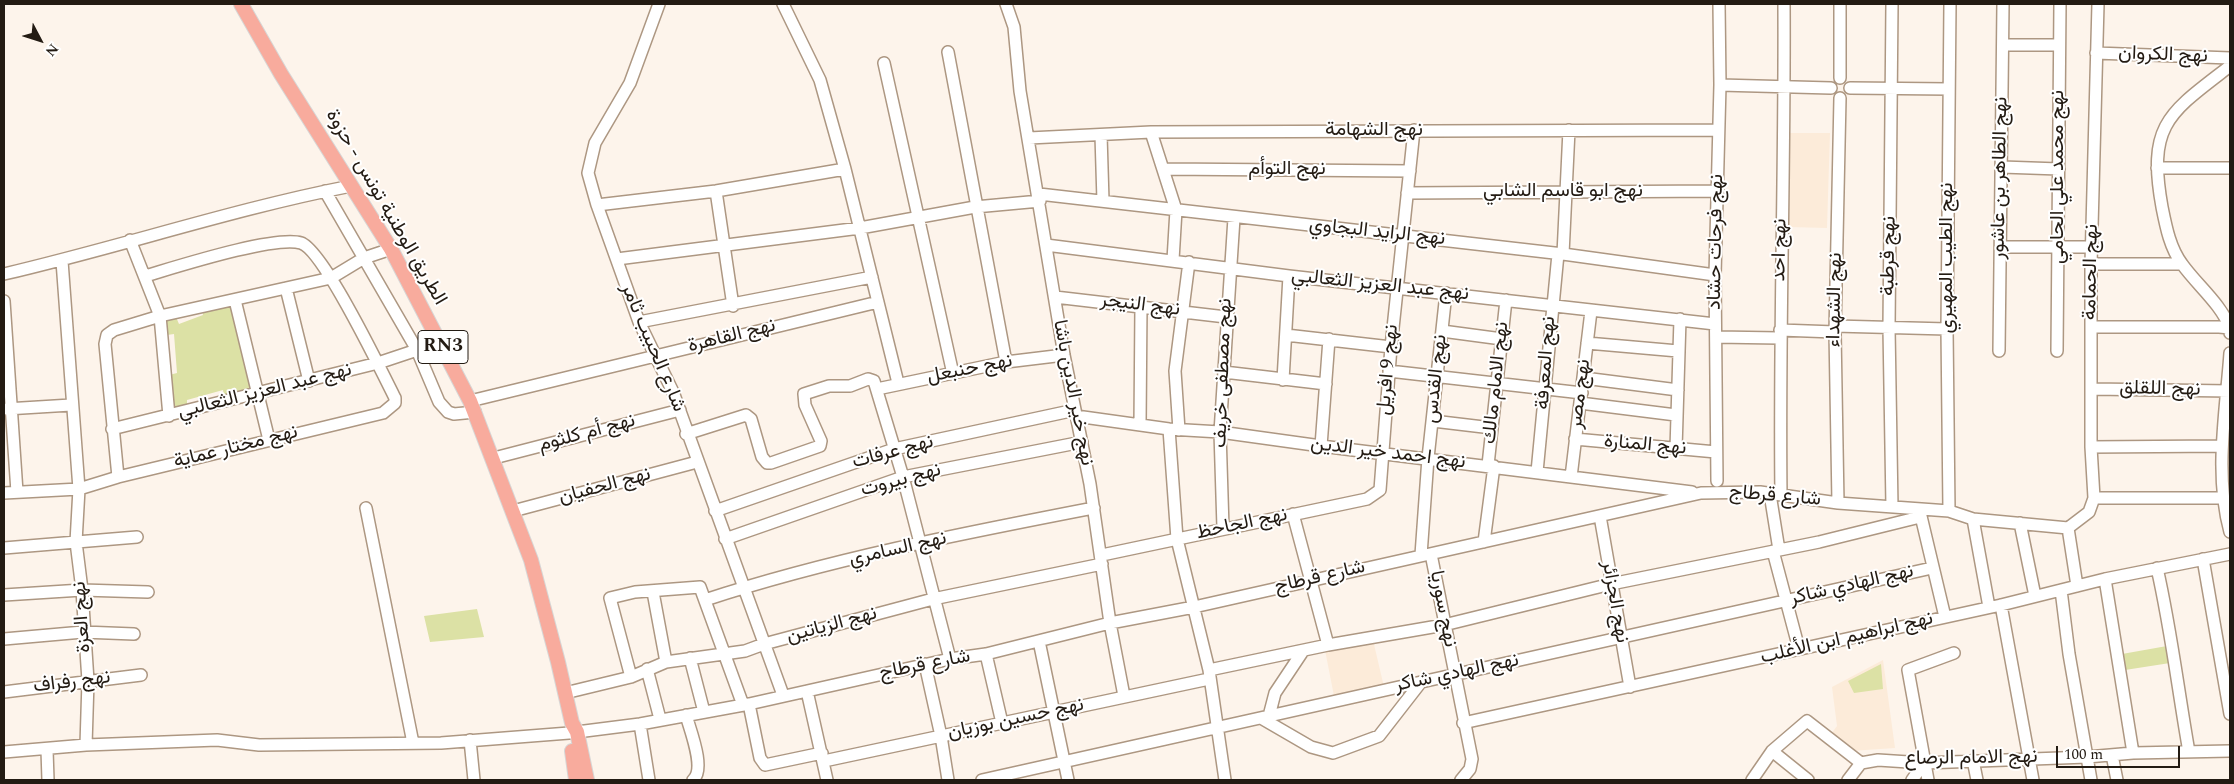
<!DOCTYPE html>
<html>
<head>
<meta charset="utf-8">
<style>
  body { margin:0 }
  #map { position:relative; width:2234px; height:784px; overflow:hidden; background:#fdf4eb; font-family:Spectral,serif }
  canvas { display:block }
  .frame { position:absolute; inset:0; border:5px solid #231b13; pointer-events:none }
  .north { position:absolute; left:15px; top:15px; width:50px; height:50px; -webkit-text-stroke:4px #fff; paint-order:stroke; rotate:130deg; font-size:14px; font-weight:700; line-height:20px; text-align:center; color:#231b13 }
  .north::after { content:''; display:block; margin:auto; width:18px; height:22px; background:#231b13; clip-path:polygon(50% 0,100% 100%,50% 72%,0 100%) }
  .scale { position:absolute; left:2056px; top:746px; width:124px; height:22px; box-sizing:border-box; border:2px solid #231b13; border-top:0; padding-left:6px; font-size:15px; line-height:18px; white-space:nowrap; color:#231b13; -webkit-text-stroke:4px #fff; paint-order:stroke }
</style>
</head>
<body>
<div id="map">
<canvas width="2234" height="784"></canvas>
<div class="frame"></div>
<div class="north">N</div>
<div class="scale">100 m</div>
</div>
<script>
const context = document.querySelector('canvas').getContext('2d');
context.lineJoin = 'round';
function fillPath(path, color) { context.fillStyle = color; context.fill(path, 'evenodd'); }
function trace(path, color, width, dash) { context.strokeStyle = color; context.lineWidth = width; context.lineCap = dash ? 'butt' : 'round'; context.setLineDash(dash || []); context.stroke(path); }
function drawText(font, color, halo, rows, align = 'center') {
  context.font = font + ' Spectral,Vazirmatn,serif'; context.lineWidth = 4; context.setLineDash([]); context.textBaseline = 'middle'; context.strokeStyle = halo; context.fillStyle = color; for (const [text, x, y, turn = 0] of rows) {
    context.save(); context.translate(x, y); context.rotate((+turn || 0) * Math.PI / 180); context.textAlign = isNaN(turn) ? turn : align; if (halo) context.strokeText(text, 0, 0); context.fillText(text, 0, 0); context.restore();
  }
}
const built = new Path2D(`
  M 1789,133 L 1830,133 L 1827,228 L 1788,227 Z
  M 1373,640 L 1384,687 L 1334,696 L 1325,650 Z
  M 1883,660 L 1895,748 L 1851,751 L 1831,734 L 1837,726 L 1832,687 Z`);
const green = new Path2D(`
  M 231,304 L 252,389 L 224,396 L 223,390 L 187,400 L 187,406 L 171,409 L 169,375 L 177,373 L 174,334 L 167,335 L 165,320 L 176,317 L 179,324 L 203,315 L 202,309 Z
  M 477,609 L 484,637 L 430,642 L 424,616 Z
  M 2167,646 L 2170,663 L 2125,670 L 2122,654 Z
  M 1881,664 L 1883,689 L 1854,693 L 1848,681 Z`);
const minor = new Path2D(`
  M 659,4 L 630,83 L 595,143 L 588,173 L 597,205 L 639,322 L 673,392 L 783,695
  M 783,4 L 820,80 L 845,169 L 898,383
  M 1006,4 L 1014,27 L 1020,91 L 1064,355 L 1090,484 L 1110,623 L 1124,696
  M 1840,4 L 1840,78
  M 2003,45 L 2059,45
  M 948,52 L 1006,362
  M 2096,53 L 2230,58
  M 884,63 L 953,374
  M 1720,85 L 1831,88
  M 1850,88 L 1949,89
  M 1151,132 L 1176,210 L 1173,260
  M 1101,135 L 1103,201
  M 1029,138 L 1151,132 L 1718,130
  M 2002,167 L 2059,169
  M 2157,168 L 2230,168
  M 1164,169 L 1410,171
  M 325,191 L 417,350 L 439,402 L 448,412 L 454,414 L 475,412
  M 716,191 L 733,306
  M 1407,193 L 1718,191
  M 1039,194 L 1563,254 L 1715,275
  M 597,205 L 716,191 L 845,169
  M 130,240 L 160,316 L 169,416
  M 1046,245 L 1289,276 L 1715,324
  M 2001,247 L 2092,247
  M 1563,254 L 1569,130
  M 617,259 L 860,228 L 975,207 L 1040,201
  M 62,261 L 79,489 L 76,542 L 82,590 L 88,681 L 86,745
  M 2091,264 L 2181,264
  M 4,274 C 120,247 233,209 351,186
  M 286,288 L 309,381
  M 1055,297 L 1226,317
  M 235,300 L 269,440
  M 4,301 L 17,492
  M 639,322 L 872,277
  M 1835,326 L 1947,329
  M 2091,327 L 2219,327 L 2230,328 L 2230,333
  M 2230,328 C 2221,304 2197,285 2182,264 C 2170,248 2166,227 2162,207 C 2147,124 2169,113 2230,66
  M 1780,330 L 1835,332
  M 1442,331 L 1502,339
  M 1286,335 L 1391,347
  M 1716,337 L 1779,338
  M 1587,343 L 1678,351
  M 1999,351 L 2003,4
  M 2057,351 L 2060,4
  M 2230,353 C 2226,411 2214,474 2230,532
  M 1389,371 L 1582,393
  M 1224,372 L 1326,384
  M 1584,378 L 1678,390
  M 1283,380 L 1289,276
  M 877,389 L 1006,362 L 1064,355
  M 2093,389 L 2230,391
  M 470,401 L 878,302
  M 1580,403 L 1676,415
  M 6,409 L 71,405
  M 1076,416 L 1169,429 L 1220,432 L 1321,446 L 1692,492
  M 1433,421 L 1492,428
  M 1140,425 L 1141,306
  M 112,429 L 378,363 L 417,350 L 439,339
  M 1169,429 L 1177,539 L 1209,670 L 1225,780
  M 1179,430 L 1175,371 L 1189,262
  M 686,434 L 746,415 L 751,419 L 762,457 L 767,463 L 771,463 L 820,446 L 821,441 L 805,405 L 804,394 L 829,386 L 850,386 L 868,379 L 874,381 L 903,477 L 950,659
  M 1575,439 L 1716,452
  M 1321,446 L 1329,339
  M 2091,447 L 2222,446
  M 1676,449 L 1680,319
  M 494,458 L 680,410
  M 1488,465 L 1506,300
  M 1537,472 L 1558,254
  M 118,477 L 105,344 L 107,335 L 114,330 L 160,316 L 331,278 L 364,258 L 391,249
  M 1571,477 L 1591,311
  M 1717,481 L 1715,275 L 1720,85 L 1719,4
  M 4,493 L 79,489 L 118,477 L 383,413 L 395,403 L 395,398 C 382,372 323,250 301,243 C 275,235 176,267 145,276
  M 1770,494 L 1779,550
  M 1781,495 C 1779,331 1785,168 1784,4
  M 2094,498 L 2223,498
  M 1838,503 L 1835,332 L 1840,98
  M 1892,507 L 1889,328 L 1892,4
  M 366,508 L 413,743
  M 513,511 L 697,462
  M 715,511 L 894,449 L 1075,410
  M 1949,511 L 1947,329 L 1950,4
  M 1920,512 L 1945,617
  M 1293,514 L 1328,645
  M 1600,516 L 1630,687
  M 1973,519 L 1989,607
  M 2020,523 L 2035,596
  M 1223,528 L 1220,432 L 1234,218
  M 2068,528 L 2089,512 L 2094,498 L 2091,447 L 2091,264 L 2098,4
  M 2068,528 L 2077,586
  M 725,539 L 903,477 L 1082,442
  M 1484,542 L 1494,466
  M 4,548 L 137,537
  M 1773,551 L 1799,649
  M 1431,554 L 1472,759 L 1470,769 L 1461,780
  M 1102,555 L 1367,499 L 1380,490 L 1391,347 L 1414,130
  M 1421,555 L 1428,458 L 1446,293
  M 2203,559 L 2230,714
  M 2157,568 C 2171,629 2178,690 2189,752
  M 2105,579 L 2133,753
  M 2061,590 L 2069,654 L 2091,780
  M 653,592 L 666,662
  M 4,595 L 82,590 L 148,592
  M 705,600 C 830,559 965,533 1094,508
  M 2001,605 L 2033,780
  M 4,639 L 83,632 L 134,634
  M 1039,641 L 1068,780
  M 986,654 L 1002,723
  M 690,658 L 704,712
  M 925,664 L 941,736 L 948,780
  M 647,669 L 660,719
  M 1209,670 L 1328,645 L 1444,625 L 1611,584 L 1819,542 L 1920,517
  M 631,677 L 610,598 L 635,592 L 700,587 L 743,705
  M 807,691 L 827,780
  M 4,692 L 141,675
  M 565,693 L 631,677 L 666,662 L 745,651 L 764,644 L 933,599 L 1102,564
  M 749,704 L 760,758 L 765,765 L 822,753
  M 686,715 C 690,730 706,769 693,780
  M 1269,716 L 1275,693 L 1303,651
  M 1261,718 L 1311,747 L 1333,753 L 1379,736 L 1421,682
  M 1463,723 L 2001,605 L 2105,579 L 2230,554
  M 640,724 L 649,780
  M 470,740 L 474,780
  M 47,750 L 48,780
  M 1772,751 L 1808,780
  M 4,752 L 86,745 L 217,740 L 259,745 L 441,743 L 569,733 L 640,724 L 749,704 L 950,659 L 986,654 L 1110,623 L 1194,607 L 1701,493 L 1760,492 L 1838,503 L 1949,511 L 1973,519 L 2068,528
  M 2112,755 L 2117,780
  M 1973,760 L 1977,780
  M 824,761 L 1209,679
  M 1861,763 L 1878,760 L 1924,763 L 2087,757 L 2133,753 L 2230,751
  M 982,780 L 1932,568
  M 1752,780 L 1772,751 L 1807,721 L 1861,763
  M 1848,780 L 1861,763
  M 1912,780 L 1924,763
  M 1928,780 L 1908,670 L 1954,653`);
const major = new Path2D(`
  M 241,4 L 281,74 L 391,249 L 470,401 L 531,560 L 558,662 L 572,723 L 577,732 L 587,780
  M 572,751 L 576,780`);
const shields = [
  [443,347,50]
];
const shieldNames = [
  ["RN3",443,347]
];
const streetNames = [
  ["نهج الكروان",2163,56,2],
  ["نهج الشهامة",1374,131],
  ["نهج التوأم",1287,170],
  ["نهج محمد علي الحامي",2059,177,-90],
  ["نهج الطاهر بن عاشور",2001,178,-89],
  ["نهج ابو قاسم الشابي",1563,192],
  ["الطريق الوطنية تونس - حزوة",385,208,60],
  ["نهج الرايد البجاوي",1377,233,6],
  ["نهج فرحات حشاد",1717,242,-89],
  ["نهج احد",1781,250,-89],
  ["نهج قرطبة",1890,256,-89],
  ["نهج الطيب المهيري",1948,258,-90],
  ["نهج الحمامة",2092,272,-89],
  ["نهج عبد العزيز الثعالبي",1380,286,6],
  ["نهج الشهداء",1836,300,-89],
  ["نهج النيجر",1140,306,7],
  ["نهج القاهرة",732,337,-14],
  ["شارع الحبيب ثامر",652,348,67],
  ["نهج المعرفة",1547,363,-86],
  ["نهج حنبعل",970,370,-11],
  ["نهج 9 افريل",1389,370,-85],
  ["نهج مصطفى خريف",1224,373,-88],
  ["نهج القدس",1437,379,-84],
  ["نهج الامام مالك",1497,383,-84],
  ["نهج اللقلق",2160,390,1],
  ["نهج عبد العزيز الثعالبي",265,392,-14],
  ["نهج خير الدين باشا",1072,393,79],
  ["نهج مصر",1581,394,-83],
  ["نهج أم كلثوم",587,434,-15],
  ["نهج المنارة",1645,446,5],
  ["نهج مختار عماية",236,448,-14],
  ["نهج عرفات",893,453,-15],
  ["نهج احمد خير الدين",1388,454,7],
  ["نهج بيروت",901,481,-15],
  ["نهج الحفيان",605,487,-15],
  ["شارع قرطاج",1775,497,5],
  ["نهج الجاحظ",1242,525,-12],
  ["نهج السامري",898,550,-13],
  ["شارع قرطاج",1320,578,-13],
  ["نهج الهادي شاكر",1852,586,-13],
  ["نهج الجزائر",1614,602,80],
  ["نهج سوريا",1442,609,79],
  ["نهج العزة",83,617,-94],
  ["نهج الزياتين",832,626,-15],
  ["نهج ابراهيم ابن الأغلب",1847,639,-13],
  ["شارع قرطاج",925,666,-11],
  ["نهج الهادي شاكر",1457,674,-12],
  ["نهج رفراف",72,683,-7],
  ["نهج حسين بوزيان",1016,720,-12],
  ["نهج الامام الرصاع",1971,759,-1]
];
fillPath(built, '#fcebd9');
fillPath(green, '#dce1a5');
trace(minor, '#ad9782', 14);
trace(major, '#d7d6d5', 16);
trace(minor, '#fff', 11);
trace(major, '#f8ab9d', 14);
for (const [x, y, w] of shields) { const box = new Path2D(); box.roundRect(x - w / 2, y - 16.5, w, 33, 4); context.fillStyle = '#fff'; context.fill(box); trace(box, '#231b13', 1); }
drawText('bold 19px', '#231b13', null, shieldNames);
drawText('20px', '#231b13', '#fff', streetNames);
</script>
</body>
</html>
